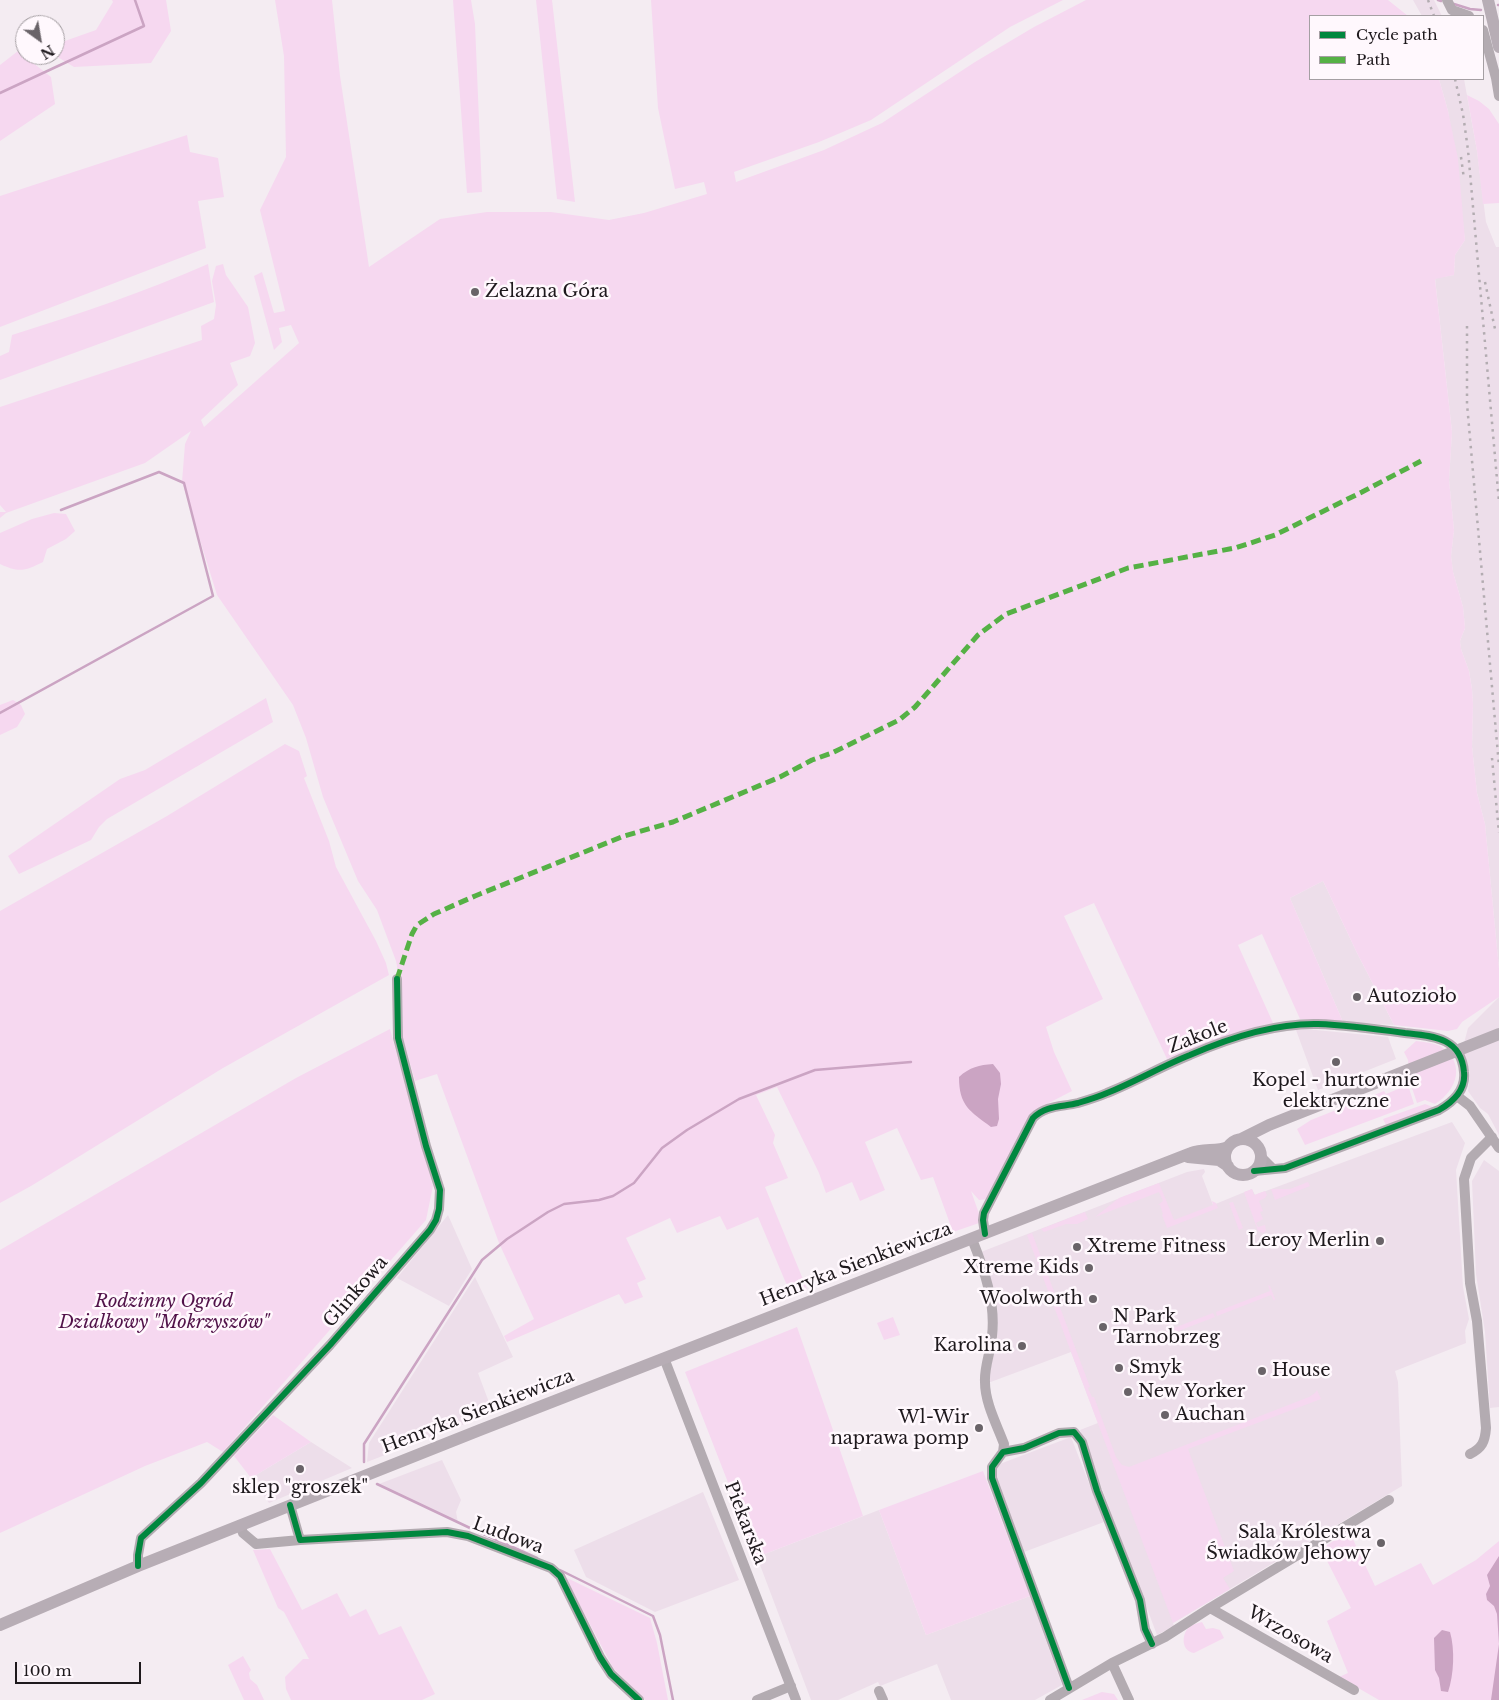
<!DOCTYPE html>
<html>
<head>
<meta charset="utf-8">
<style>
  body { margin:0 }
  #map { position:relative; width:1499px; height:1700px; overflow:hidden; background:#f4ecf2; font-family:"Libre Baskerville",serif }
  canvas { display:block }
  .legend { position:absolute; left:1309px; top:15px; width:175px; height:65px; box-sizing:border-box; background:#fff8fd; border:1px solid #a59fa3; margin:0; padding:6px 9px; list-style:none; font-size:15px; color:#1e191d }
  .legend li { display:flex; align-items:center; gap:10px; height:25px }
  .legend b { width:25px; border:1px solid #a59fa3 }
  .north { position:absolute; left:15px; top:15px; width:50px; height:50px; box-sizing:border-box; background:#fff8fd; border:1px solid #a59fa3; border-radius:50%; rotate:148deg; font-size:14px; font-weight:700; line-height:20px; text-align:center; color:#1e191d }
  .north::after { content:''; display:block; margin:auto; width:18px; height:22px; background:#696368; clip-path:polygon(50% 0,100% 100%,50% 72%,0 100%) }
  .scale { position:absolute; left:15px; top:1662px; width:126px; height:22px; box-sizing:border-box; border:2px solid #1e191d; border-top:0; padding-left:6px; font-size:15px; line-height:18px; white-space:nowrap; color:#1e191d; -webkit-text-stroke:4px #fff8fd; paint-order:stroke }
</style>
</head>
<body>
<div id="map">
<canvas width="1499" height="1700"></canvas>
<ul class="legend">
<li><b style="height:6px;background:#00873e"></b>Cycle path</li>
<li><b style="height:6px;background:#55b145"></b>Path</li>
</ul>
<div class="north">N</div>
<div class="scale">100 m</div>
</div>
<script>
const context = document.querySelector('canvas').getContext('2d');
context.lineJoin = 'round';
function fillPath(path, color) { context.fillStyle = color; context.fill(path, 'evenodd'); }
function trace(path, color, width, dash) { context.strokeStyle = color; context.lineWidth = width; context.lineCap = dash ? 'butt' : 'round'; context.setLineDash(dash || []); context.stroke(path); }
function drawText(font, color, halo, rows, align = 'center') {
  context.font = font + ' "Libre Baskerville",serif'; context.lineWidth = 5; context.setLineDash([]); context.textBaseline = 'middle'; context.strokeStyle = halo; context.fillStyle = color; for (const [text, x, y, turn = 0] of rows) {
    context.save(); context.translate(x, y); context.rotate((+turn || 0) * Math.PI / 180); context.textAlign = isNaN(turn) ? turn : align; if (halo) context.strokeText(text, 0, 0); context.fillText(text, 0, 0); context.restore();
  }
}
const built = new Path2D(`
  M 1413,0 L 1434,0 L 1442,16 L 1422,16 Z
  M 1439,79 L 1464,79 L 1477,151 L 1486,222 L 1496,247 L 1499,247 L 1499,969 L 1485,824 L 1477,793 L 1472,747 L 1473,704 L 1472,689 L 1469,671 L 1461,649 L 1460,641 L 1465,628 L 1463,607 L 1453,572 L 1451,556 L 1454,530 L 1449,480 L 1452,432 L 1435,278 L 1454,275 L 1455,255 L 1465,240 L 1448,111 Z
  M 1323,881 L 1357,953 L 1394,1025 L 1343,1022 L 1290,898 Z
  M 1499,995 L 1499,1135 L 1488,1114 L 1480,1108 L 1468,1091 L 1470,1074 L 1463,1047 L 1468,1028 L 1499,997 Z
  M 1296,1030 L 1316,1030 L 1388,1037 L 1396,1059 L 1318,1090 Z
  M 1452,1122 L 1465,1143 L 1456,1170 L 1463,1287 L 1469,1319 L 1465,1331 L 1466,1343 L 1395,1371 L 1398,1382 L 1402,1486 L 1173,1623 L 1174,1626 L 1157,1635 L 1080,1430 L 1098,1423 L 1071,1352 L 988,1383 L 998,1328 L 992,1283 L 981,1252 L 1187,1172 L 1204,1169 L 1205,1172 L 1202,1176 L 1213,1205 L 1252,1189 L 1255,1195 Z
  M 1484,1160 L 1499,1171 L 1499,1407 L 1490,1408 L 1485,1332 L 1476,1274 L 1472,1181 Z
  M 448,1215 L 472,1269 L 449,1306 L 397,1278 Z
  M 475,1277 L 513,1357 L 478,1373 L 493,1413 L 367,1462 L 369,1443 Z
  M 1071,1437 L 1104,1522 L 1024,1552 L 994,1472 L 997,1465 Z
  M 311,1442 L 352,1468 L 269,1503 L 251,1478 Z
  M 442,1460 L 461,1500 L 456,1512 L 458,1523 L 379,1484 Z
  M 703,1492 L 739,1580 L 655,1612 L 586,1577 L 574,1550 Z
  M 879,1510 L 926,1635 L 1030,1596 L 1062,1685 L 1035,1700 L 951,1700 L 937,1664 L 880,1686 L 878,1682 L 838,1700 L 811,1700 L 757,1557 Z`);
const green = new Path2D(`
  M 112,0 L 166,0 L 171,31 L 151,63 L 74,67 L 56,56 L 62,42 L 96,30 L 113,2 Z
  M 275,0 L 332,0 L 340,76 L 369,267 L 440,219 L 487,212 L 551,212 L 609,220 L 644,213 L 707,194 L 704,182 L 675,189 L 658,108 L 651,0 L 1063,0 L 1010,27 L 871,120 L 819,142 L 734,172 L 736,182 L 824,150 L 882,123 L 975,62 L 1034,27 L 1086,0 L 1388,0 L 1408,16 L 1310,16 L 1310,79 L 1439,79 L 1448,111 L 1458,159 L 1465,240 L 1455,255 L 1454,275 L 1435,279 L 1452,432 L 1449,480 L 1454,530 L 1451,556 L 1453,572 L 1463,607 L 1465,628 L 1460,641 L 1461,649 L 1469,671 L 1472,689 L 1473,704 L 1472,747 L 1477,793 L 1485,824 L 1499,969 L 1499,997 L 1462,1022 L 1457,1029 L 1448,1031 L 1394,1025 L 1357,953 L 1323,881 L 1290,898 L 1343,1022 L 1300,1019 L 1262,934 L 1238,945 L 1273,1023 C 1236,1030 1202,1045 1167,1059 L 1094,903 L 1064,916 L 1103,999 L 1046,1027 L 1054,1052 L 1072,1091 L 1037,1109 L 988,1199 L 979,1200 L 971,1191 L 982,1222 L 953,1232 L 933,1177 L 921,1180 L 897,1128 L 865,1142 L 885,1190 L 860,1201 L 852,1182 L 826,1193 L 819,1173 L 777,1087 L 756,1095 L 775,1135 L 773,1143 L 788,1178 L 765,1187 L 807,1289 L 791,1295 L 758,1217 L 727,1230 L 720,1216 L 677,1233 L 670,1218 L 626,1238 L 646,1279 L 637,1283 L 643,1297 L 625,1304 L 619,1294 L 507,1342 L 504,1336 L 534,1319 L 499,1243 L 437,1074 L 415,1081 L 403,1038 L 402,994 L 396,961 L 377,910 L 358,881 L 323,797 L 306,738 L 293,705 L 217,595 L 182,482 L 185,444 L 191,431 L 145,463 L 6,513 L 0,518 L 0,512 L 6,512 L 0,505 L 0,407 L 202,340 L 201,326 L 214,319 L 216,305 L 212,281 L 216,266 L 223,264 L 226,275 L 248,307 L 255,343 L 250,356 L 230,363 L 238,385 L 201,420 L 204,427 L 299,343 L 291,325 L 279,328 L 282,342 L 274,350 L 254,276 L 262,272 L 274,313 L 285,311 L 260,210 L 286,157 L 284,56 Z
  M 453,0 L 471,0 L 475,24 L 482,192 L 467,193 Z
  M 536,0 L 552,0 L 575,202 L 557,199 Z
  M 18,51 L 51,77 L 55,104 L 0,141 L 0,65 Z
  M 1467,95 L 1479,101 L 1489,109 L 1499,124 L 1499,203 L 1483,204 L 1477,151 Z
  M 187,135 L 190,152 L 218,158 L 224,197 L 198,201 L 206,248 L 0,327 L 0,196 Z
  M 208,264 L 214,302 L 0,380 L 0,356 L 9,352 L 12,335 C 79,314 144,292 208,264 Z
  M 54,513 L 66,514 L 75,531 L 66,539 L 47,549 L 43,562 C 25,571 19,573 0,564 L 0,533 L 32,519 Z
  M 266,698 L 273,722 L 107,819 L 99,827 L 91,840 L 19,874 L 8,856 L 120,779 L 145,770 Z
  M 13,700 L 21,705 L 25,714 L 17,727 L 0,735 L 0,705 Z
  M 285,744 L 299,751 L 307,776 L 304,778 L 329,841 L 336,867 L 376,941 L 386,963 L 389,975 L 223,1068 L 31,1186 L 0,1203 L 0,911 L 167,816 Z
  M 390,1029 L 433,1186 L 426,1220 L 223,1452 L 207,1442 L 145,1466 L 0,1533 L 0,1250 L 296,1078 Z
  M 1416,1041 C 1424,1042 1433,1043 1440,1046 C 1466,1062 1458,1090 1435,1104 L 1425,1100 L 1417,1103 L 1411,1085 L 1408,1060 L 1404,1052 Z
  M 1408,1085 L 1414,1104 L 1305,1145 L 1297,1129 L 1311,1120 L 1384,1091 L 1386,1094 Z
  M 1425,1104 L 1433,1107 L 1386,1125 L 1383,1119 Z
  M 1308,1182 L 1310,1186 L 1275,1200 L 1271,1189 L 1290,1189 Z
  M 1159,1183 L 1174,1220 L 1213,1205 L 1212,1201 L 1216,1203 L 1218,1208 L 1167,1228 L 1162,1215 L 1163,1214 L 1160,1205 L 1158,1205 L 1163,1201 L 1159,1192 L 1095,1217 L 1119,1198 Z
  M 1252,1189 L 1254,1195 L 1265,1191 L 1267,1195 L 1265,1198 L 1259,1201 L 1263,1211 L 1260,1212 L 1263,1219 L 1256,1223 L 1258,1227 L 1265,1225 L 1266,1231 L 1263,1233 L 1258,1231 L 1244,1192 Z
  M 1233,1202 L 1243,1228 L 1239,1230 L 1229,1203 Z
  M 1085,1212 L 1088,1219 L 1077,1224 L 1066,1224 L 1044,1232 L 1041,1229 Z
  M 1032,1233 L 1090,1387 L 1088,1388 L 1092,1397 L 1094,1397 L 1116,1457 L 1122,1465 L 1129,1467 L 1309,1397 L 1315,1393 L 1317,1390 L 1321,1399 L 1188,1449 L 1234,1571 L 1223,1578 L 1230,1589 L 1173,1623 L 1027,1235 Z
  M 1268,1285 L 1270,1286 L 1275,1299 L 1274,1301 L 1271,1295 L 1217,1316 L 1216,1312 L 1270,1291 Z
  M 1213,1313 L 1215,1317 L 1160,1338 L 1162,1344 L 1160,1343 L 1155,1328 L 1158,1334 Z
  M 893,1317 L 900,1335 L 884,1340 L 877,1323 Z
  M 797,1327 L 863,1516 L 757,1557 L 685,1372 Z
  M 273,1415 L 311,1442 L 251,1478 L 234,1456 Z
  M 983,1471 L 1030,1596 L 926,1635 L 879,1510 Z
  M 1349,1531 L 1375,1586 L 1421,1563 L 1433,1585 L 1476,1560 L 1499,1541 L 1499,1700 L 1379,1700 L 1339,1677 L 1348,1673 L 1327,1621 L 1351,1608 L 1321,1549 Z
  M 270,1549 L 302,1610 L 337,1593 L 350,1617 L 366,1609 L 379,1635 L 401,1626 L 435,1694 L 422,1700 L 291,1700 L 286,1689 L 285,1677 L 303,1659 L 309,1659 L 284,1612 L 278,1608 L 253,1550 Z
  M 565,1577 L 650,1618 L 657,1643 L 668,1700 L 645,1700 L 613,1668 Z
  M 1202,1622 L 1206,1629 L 1213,1628 L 1220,1630 L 1224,1638 L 1194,1653 C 1181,1651 1181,1634 1190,1626 C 1193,1624 1199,1623 1202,1622 Z
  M 243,1656 L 251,1670 L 249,1673 L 250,1679 L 257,1685 L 264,1700 L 244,1700 L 228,1665 Z
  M 1102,1692 L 1114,1694 L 1118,1700 L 1082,1700 Z`);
const water = new Path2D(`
  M 993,1064 L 1000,1073 L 1001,1084 L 998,1099 L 999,1119 L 997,1126 L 991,1127 C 970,1111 959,1106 959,1077 C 970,1067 979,1065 993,1064 Z
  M 1499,1556 L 1499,1700 L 1491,1700 L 1499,1644 L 1497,1614 L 1494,1606 L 1487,1600 L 1486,1594 L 1490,1586 L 1487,1575 Z
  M 1442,1630 L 1450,1632 C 1455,1649 1454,1675 1448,1692 L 1441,1691 L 1439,1678 L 1435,1670 L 1434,1638 Z`);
const stream = new Path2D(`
  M 1438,0 L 1441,1
  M 1454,4 L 1470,9 L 1481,10
  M 1498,5 L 1499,5
  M 0,93 L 144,26 L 135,0
  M 0,713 L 213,596 L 184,483 L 159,472 L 61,510
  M 364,1462 L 364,1444 L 482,1260 L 507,1239 L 548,1212 L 564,1204 L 599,1200 L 613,1196 L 634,1183 L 662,1148 L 687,1130 L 739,1099 L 815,1070 L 911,1062
  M 377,1484 L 470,1528 L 537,1558
  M 560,1570 L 653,1616 L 660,1635 L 673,1700`);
const minor = new Path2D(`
  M 1447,0 L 1452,10 L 1469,16
  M 1483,30 L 1496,78 L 1499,96
  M 1457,1096 L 1470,1106 L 1499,1148
  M 1261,1157 L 1273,1169
  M 985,1234 L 983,1220 L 984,1213 L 1033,1118 C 1046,1105 1062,1107 1078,1103 C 1088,1100 1098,1097 1107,1093 C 1135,1082 1162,1066 1190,1055 C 1229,1038 1274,1023 1318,1024 C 1347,1025 1376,1029 1405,1033 C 1432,1036 1461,1037 1464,1072 C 1466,1090 1453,1102 1439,1110 L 1285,1168 L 1254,1171
  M 972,1239 C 984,1269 996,1303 992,1336 C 991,1351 984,1367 985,1382 C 985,1403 997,1425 1004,1444 L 1003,1452
  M 664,1358 L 796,1700
  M 1470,1454 C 1482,1448 1485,1442 1486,1428 L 1477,1321 L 1470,1283 L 1464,1179 L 1471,1158 L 1492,1137
  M 290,1505 L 300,1540 L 447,1532 L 468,1536 L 551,1568 L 560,1576 L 600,1657 L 611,1674 L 639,1700
  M 240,1525 L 243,1533 L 256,1544 L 300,1540
  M 138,1566 L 138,1555 L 141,1538 L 201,1483 L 330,1345 L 430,1230 L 436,1220 L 439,1209 L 440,1190 L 426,1146 L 398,1038 L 397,979
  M 1210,1608 L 1354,1690
  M 1112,1663 L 1129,1700
  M 1069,1688 L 992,1478 L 992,1467 L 1003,1452 L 1024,1448 L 1059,1433 L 1074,1432 L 1082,1442 L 1097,1491 L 1140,1600 L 1145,1629 L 1152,1644
  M 879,1691 L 883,1700
  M 757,1700 L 791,1686
  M 1050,1700 L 1112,1663 L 1165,1637 L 1210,1608 L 1389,1500`);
const major = new Path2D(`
  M 1488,0 L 1499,47
  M 1241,1139 L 1269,1125 L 1499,1034
  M1225 1157a18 18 0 1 1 36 0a18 18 0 1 1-36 0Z
  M 1188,1157 L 1219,1160 L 1228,1166
  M 0,1625 L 138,1566 L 480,1430 L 1191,1153 C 1203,1148 1217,1152 1228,1147`);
const rail = new Path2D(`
  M 1428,0 L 1434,16
  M 1455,79 L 1463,114 L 1468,150 L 1499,502
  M 1461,157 L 1464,179
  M 1485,282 L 1495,329
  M 1467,326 L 1467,404 L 1499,766
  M 1492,758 L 1499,833`);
const quiet = new Path2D(`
  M 397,979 L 412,934 L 417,925 L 434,914 L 475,896 L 624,836 L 673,822 L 780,777 L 812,760 L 832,753 L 899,720 L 915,707 L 978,635 L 1006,614 L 1128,568 L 1235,548 L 1275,535 L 1362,492 L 1421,461`);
const cycleway = new Path2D(`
  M 985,1234 L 983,1220 L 984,1213 L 1033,1118 C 1046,1105 1062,1107 1078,1103 C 1088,1100 1098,1097 1107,1093 C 1135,1082 1162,1066 1190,1055 C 1229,1038 1274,1023 1318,1024 C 1347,1025 1376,1029 1405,1033 C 1432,1036 1461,1037 1464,1072 C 1466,1090 1453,1102 1439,1110 L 1285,1168 L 1254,1171
  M 290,1505 L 300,1540 L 447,1532 L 468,1536 L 551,1568 L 560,1576 L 600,1657 L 611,1674 L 639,1700
  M 138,1566 L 138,1555 L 141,1538 L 201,1483 L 330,1345 L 430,1230 L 436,1220 L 439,1209 L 440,1190 L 426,1146 L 398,1038 L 397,979
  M 1069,1688 L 992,1478 L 992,1467 L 1003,1452 L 1024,1448 L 1059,1433 L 1074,1432 L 1082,1442 L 1097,1491 L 1140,1600 L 1145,1629 L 1152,1644`);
const markers = [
  [475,292,5,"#696368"],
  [1357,997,5,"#696368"],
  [1336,1062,5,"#696368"],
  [1380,1241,5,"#696368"],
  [1077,1247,5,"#696368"],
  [1089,1268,5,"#696368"],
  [1093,1299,5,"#696368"],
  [1103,1327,5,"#696368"],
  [1022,1346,5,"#696368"],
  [1119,1368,5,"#696368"],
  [1262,1371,5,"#696368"],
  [1128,1392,5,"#696368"],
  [1165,1415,5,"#696368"],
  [979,1428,5,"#696368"],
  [300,1469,5,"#696368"],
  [1381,1543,5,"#696368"]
];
const poiNames = [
  ["Żelazna Góra",485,292],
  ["Autozioło",1367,997],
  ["Kopel - hurtownie",1336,1081,"center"],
  ["elektryczne",1336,1102,"center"],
  ["Leroy Merlin",1370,1241,"right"],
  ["Xtreme Fitness",1087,1247],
  ["Xtreme Kids",1079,1268,"right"],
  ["Woolworth",1083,1299,"right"],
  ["N Park",1113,1317],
  ["Tarnobrzeg",1113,1338],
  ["Karolina",1012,1346,"right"],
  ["Smyk",1129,1368],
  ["House",1272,1371],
  ["New Yorker",1138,1392],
  ["Auchan",1175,1415],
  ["Wl-Wir",969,1418,"right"],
  ["naprawa pomp",969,1439,"right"],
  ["sklep \"groszek\"",300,1488,"center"],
  ["Sala Królestwa",1371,1533,"right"],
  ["Świadków Jehowy",1371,1554,"right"]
];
const streetNames = [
  ["Zakole",1198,1037,-21],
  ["Henryka Sienkiewicza",856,1265,-21],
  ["Glinkowa",356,1292,-49],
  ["Henryka Sienkiewicza",478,1412,-21],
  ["Piekarska",745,1523,69],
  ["Ludowa",508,1536,20],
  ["Wrzosowa",1290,1635,30]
];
const parkNames = [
  ["Rodzinny Ogród",164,1302],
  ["Dzialkowy \"Mokrzyszów\"",164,1323]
];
fillPath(built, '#eddeea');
fillPath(green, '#f6d8f0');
fillPath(water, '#cba4c3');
trace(stream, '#cba4c3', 2.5);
trace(minor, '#b3abb1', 10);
trace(major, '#b7adb5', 12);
trace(rail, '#b3acb1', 2.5, [2.5, 5]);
trace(quiet, '#55b145', 5, [10, 5]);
trace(cycleway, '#00873e', 6);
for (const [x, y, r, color] of markers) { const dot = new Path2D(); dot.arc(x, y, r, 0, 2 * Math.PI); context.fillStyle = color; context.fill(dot); trace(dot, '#fff8fd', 2); }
drawText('18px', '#1e191d', '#fff8fd', poiNames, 'left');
drawText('18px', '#1e191d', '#fff8fd', streetNames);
drawText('italic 18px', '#511249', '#fff8fd', parkNames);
</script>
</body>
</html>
